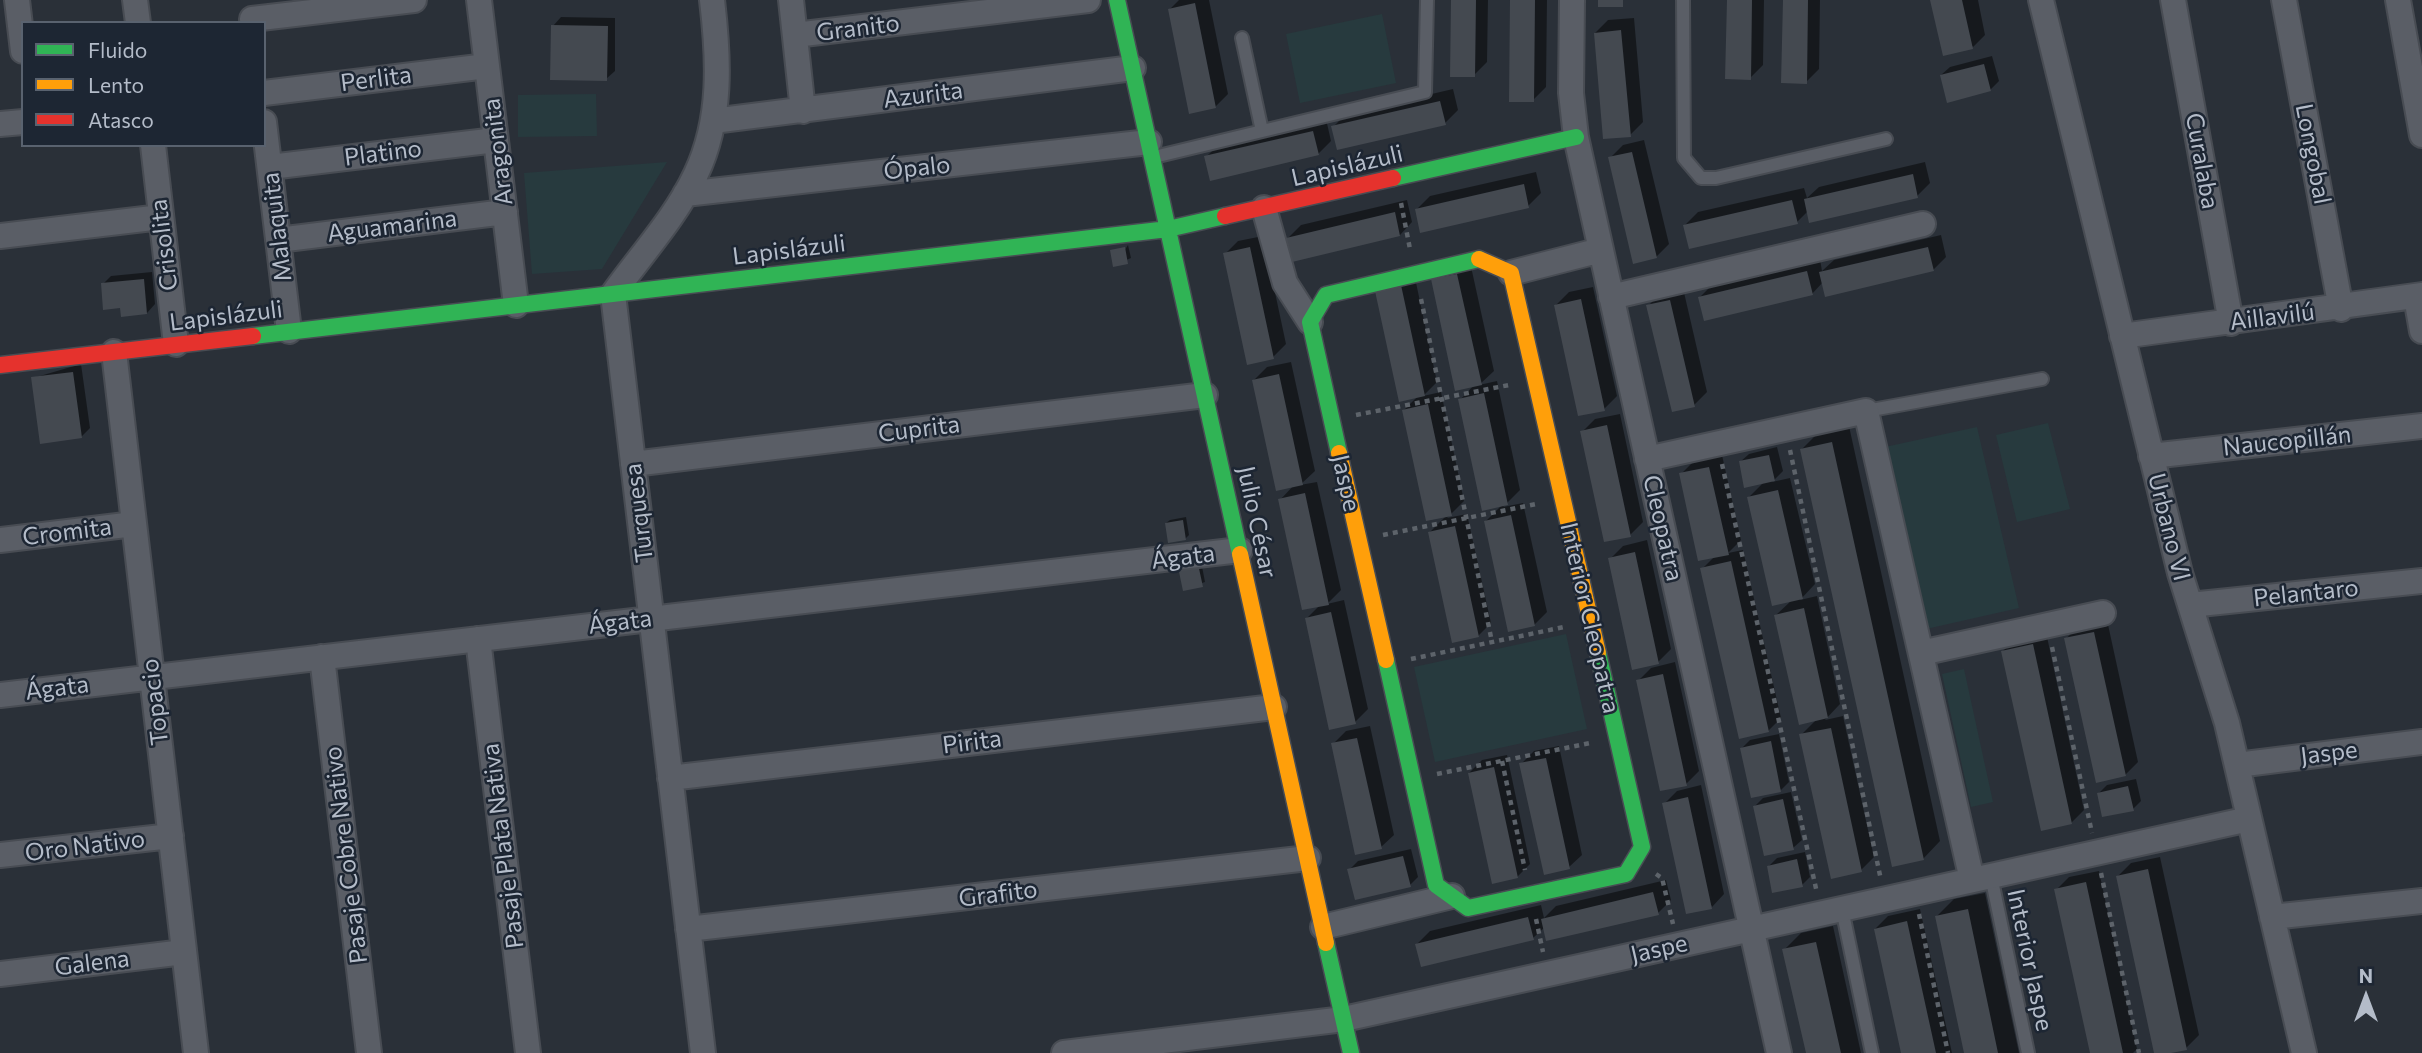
<!DOCTYPE html>
<html>
<head>
<meta charset="utf-8">
<style>
  body { margin:0 }
  #map { position:relative; width:2422px; height:1053px; overflow:hidden; background:#2a3038; font-family:Commissioner,sans-serif }
  canvas { display:block }
  .legend { position:absolute; left:21px; top:21px; width:245px; height:126px; box-sizing:border-box; background:#1d2633; border:2px solid #59626f; margin:0; padding:9px 12px; list-style:none; font-size:21px; color:#b4bcc9 }
  .legend li { display:flex; align-items:center; gap:14px; height:35px }
  .legend b { width:35px; border:2px solid #59626f }
  .north { position:absolute; left:2331px; top:962px; width:70px; height:70px; -webkit-text-stroke:5px #1d2633; paint-order:stroke; rotate:0deg; font-size:19px; font-weight:700; line-height:28px; text-align:center; color:#b4bcc9 }
  .north::after { content:''; display:block; margin:auto; width:24px; height:32px; background:#b4bcc9; clip-path:polygon(50% 0,100% 100%,50% 72%,0 100%) }
</style>
</head>
<body>
<div id="map">
<canvas width="2422" height="1053"></canvas>
<ul class="legend">
<li><b style="height:9px;background:#30b455"></b>Fluido</li>
<li><b style="height:9px;background:#ff9f0a"></b>Lento</li>
<li><b style="height:9px;background:#e5322d"></b>Atasco</li>
</ul>
<div class="north">N</div>
</div>
<script>
const context = document.querySelector('canvas').getContext('2d');
context.lineJoin = 'round';
function fillPath(path, color) { context.fillStyle = color; context.fill(path, 'evenodd'); }
function trace(path, color, width, dash) { context.strokeStyle = color; context.lineWidth = width; context.lineCap = dash ? 'butt' : 'round'; context.setLineDash(dash || []); context.stroke(path); }
function drawText(font, color, halo, rows, align = 'center') {
  context.font = font + ' Commissioner,sans-serif'; context.lineWidth = 5; context.setLineDash([]); context.textBaseline = 'middle'; context.strokeStyle = halo; context.fillStyle = color; for (const [text, x, y, turn = 0] of rows) {
    context.save(); context.translate(x, y); context.rotate((+turn || 0) * Math.PI / 180); context.textAlign = isNaN(turn) ? turn : align; if (halo) context.strokeText(text, 0, 0); context.fillText(text, 0, 0); context.restore();
  }
}
const green = new Path2D(`
  M 1382,14 L 1396,83 L 1300,103 L 1286,34 Z
  M 596,94 L 597,136 L 518,137 L 518,95 Z
  M 667,162 L 602,269 L 532,274 L 524,173 Z
  M 2048,423 L 2070,509 L 2017,522 L 1996,435 Z
  M 1977,427 L 2019,608 L 1926,629 L 1885,447 Z
  M 1566,634 L 1587,729 L 1435,762 L 1414,667 Z
  M 1964,669 L 1993,802 L 1971,807 L 1942,674 Z`);
const shadow = new Path2D(`
  M 1179,0 L 1209,0 L 1228,94 L 1215,107 L 1170,9 Z
  M 1453,0 L 1488,0 L 1487,62 L 1474,75 Z
  M 1512,0 L 1547,0 L 1546,87 L 1533,100 Z
  M 1729,0 L 1764,0 L 1763,65 L 1750,78 Z
  M 1785,0 L 1820,0 L 1819,69 L 1806,82 Z
  M 1932,0 L 1978,0 L 1985,35 L 1973,47 Z
  M 561,17 L 615,18 L 615,71 L 606,79 L 553,26 Z
  M 1634,18 L 1643,122 L 1630,135 L 1595,33 L 1608,20 Z
  M 1992,56 L 1999,81 L 1990,90 L 1941,75 L 1950,67 Z
  M 1453,89 L 1458,110 L 1445,123 L 1333,127 L 1346,114 Z
  M 1326,119 L 1331,141 L 1318,154 L 1206,157 L 1219,144 Z
  M 1644,140 L 1669,244 L 1656,257 L 1610,158 L 1623,145 Z
  M 1925,162 L 1930,183 L 1917,196 L 1808,211 L 1797,222 L 1685,225 L 1698,212 L 1804,188 L 1807,198 L 1819,187 Z
  M 1536,172 L 1541,193 L 1528,206 L 1417,209 L 1430,196 Z
  M 1407,200 L 1412,222 L 1400,235 L 1288,238 L 1301,225 Z
  M 1941,235 L 1946,257 L 1933,270 L 1823,282 L 1812,294 L 1700,297 L 1713,284 L 1820,259 L 1822,271 L 1834,260 Z
  M 1263,236 L 1286,344 L 1273,357 L 1225,254 L 1238,241 Z
  M 1128,245 L 1131,258 L 1115,265 Z
  M 1470,262 L 1494,371 L 1479,385 L 1497,381 L 1520,490 L 1503,507 L 1523,503 L 1547,612 L 1534,625 L 1486,521 L 1503,504 L 1460,400 L 1474,385 L 1432,280 Z
  M 152,272 L 155,304 L 147,313 L 122,306 L 103,284 L 111,276 Z
  M 1414,273 L 1437,382 L 1423,396 L 1441,392 L 1464,501 L 1447,518 L 1467,514 L 1491,623 L 1478,636 L 1430,532 L 1447,515 L 1404,410 L 1418,396 L 1376,291 Z
  M 1593,287 L 1617,396 L 1604,409 L 1556,305 L 1569,292 Z
  M 1683,288 L 1707,392 L 1694,405 L 1648,306 L 1661,293 Z
  M 1291,362 L 1315,471 L 1300,485 L 1317,482 L 1341,590 L 1327,604 L 1344,600 L 1368,709 L 1355,722 L 1306,619 L 1320,605 L 1280,500 L 1294,485 L 1254,380 L 1267,367 Z
  M 81,364 L 90,428 L 81,437 L 33,378 Z
  M 1620,414 L 1643,522 L 1630,535 L 1582,432 L 1595,419 Z
  M 1849,426 L 1940,841 L 1923,859 L 1802,449 L 1819,432 Z
  M 1777,447 L 1783,471 L 1772,482 L 1790,478 L 1815,584 L 1800,600 L 1817,596 L 1840,704 L 1825,720 L 1843,716 L 1874,857 L 1861,870 L 1801,735 L 1817,719 L 1776,615 L 1792,600 L 1749,497 L 1764,482 L 1740,462 L 1749,454 Z
  M 1722,455 L 1741,540 L 1728,553 L 1743,550 L 1781,718 L 1768,731 L 1702,569 L 1715,556 L 1681,474 L 1694,461 Z
  M 1186,517 L 1189,535 L 1185,539 L 1166,523 L 1170,520 Z
  M 1647,540 L 1671,649 L 1658,662 L 1610,559 L 1623,546 Z
  M 1201,561 L 1205,582 L 1184,589 Z
  M 2107,620 L 2138,762 L 2125,775 L 2066,639 L 2078,626 Z
  M 2046,632 L 2084,810 L 2071,823 L 2003,651 L 2016,638 Z
  M 1675,662 L 1699,771 L 1686,784 L 1638,681 L 1651,668 Z
  M 1370,726 L 1394,835 L 1381,847 L 1333,744 L 1346,731 Z
  M 1779,734 L 1789,782 L 1781,790 L 1742,748 L 1750,740 Z
  M 1559,746 L 1582,855 L 1569,867 L 1521,764 L 1534,751 Z
  M 1507,755 L 1530,864 L 1517,877 L 1469,773 L 1482,760 Z
  M 2136,779 L 2141,801 L 2133,809 L 2099,793 L 2107,785 Z
  M 1701,785 L 1724,894 L 1712,907 L 1664,804 L 1677,791 Z
  M 1791,792 L 1802,840 L 1793,848 L 1755,806 L 1763,798 Z
  M 1411,849 L 1418,877 L 1410,885 L 1349,870 L 1358,861 Z
  M 1805,852 L 1810,877 L 1802,885 L 1769,866 L 1777,858 Z
  M 2160,857 L 2199,1035 L 2186,1048 L 2156,1053 L 2118,876 L 2131,863 Z
  M 2099,871 L 2137,1049 L 2133,1053 L 2092,1053 L 2056,890 L 2069,877 Z
  M 1666,880 L 1671,900 L 1658,913 L 1545,927 L 1533,938 L 1417,944 L 1430,931 L 1541,905 L 1544,918 L 1556,906 Z
  M 1985,893 L 2019,1053 L 1966,1053 L 1937,916 L 1954,899 Z
  M 1920,909 L 1952,1053 L 1903,1053 L 1875,929 L 1888,916 Z
  M 1833,926 L 1861,1053 L 1808,1053 L 1784,950 L 1801,933 Z`);
const building = new Path2D(`
  M 1451,0 L 1476,0 L 1475,77 L 1450,77 Z
  M 1510,0 L 1535,0 L 1534,102 L 1509,102 Z
  M 1598,0 L 1623,0 L 1623,7 L 1598,7 Z
  M 1727,0 L 1752,0 L 1751,80 L 1725,79 Z
  M 1783,0 L 1808,0 L 1807,84 L 1781,83 Z
  M 1930,0 L 1962,0 L 1973,49 L 1943,56 Z
  M 1195,3 L 1216,108 L 1189,114 L 1168,9 Z
  M 551,25 L 608,26 L 607,81 L 550,80 Z
  M 1621,30 L 1631,137 L 1603,139 L 1594,33 Z
  M 1984,64 L 1991,91 L 1947,103 L 1940,75 Z
  M 1440,101 L 1446,125 L 1337,150 L 1331,126 Z
  M 1313,131 L 1319,155 L 1210,181 L 1204,156 Z
  M 1632,152 L 1657,258 L 1633,264 L 1608,157 Z
  M 1913,174 L 1918,198 L 1809,223 L 1804,199 Z
  M 1524,184 L 1529,208 L 1420,233 L 1415,209 Z
  M 1792,200 L 1798,224 L 1689,249 L 1683,225 Z
  M 1395,212 L 1400,236 L 1292,262 L 1286,238 Z
  M 1125,247 L 1128,264 L 1113,267 L 1110,250 Z
  M 1250,247 L 1274,359 L 1247,365 L 1223,253 Z
  M 1928,247 L 1934,271 L 1825,297 L 1819,272 Z
  M 1807,271 L 1813,295 L 1704,321 L 1698,297 Z
  M 1457,274 L 1482,385 L 1455,391 L 1431,279 Z
  M 144,279 L 147,314 L 121,317 L 120,308 L 103,310 L 101,283 Z
  M 1401,285 L 1425,396 L 1399,402 L 1375,291 Z
  M 1581,299 L 1605,411 L 1578,416 L 1554,305 Z
  M 1670,300 L 1695,407 L 1672,412 L 1646,305 Z
  M 73,372 L 82,438 L 40,444 L 31,377 Z
  M 1279,374 L 1303,485 L 1276,491 L 1252,380 Z
  M 1484,393 L 1508,505 L 1482,511 L 1458,399 Z
  M 1428,404 L 1452,516 L 1426,521 L 1402,410 Z
  M 1607,425 L 1631,537 L 1604,542 L 1580,431 Z
  M 1832,442 L 1924,860 L 1892,867 L 1800,449 Z
  M 1769,455 L 1775,481 L 1744,488 L 1739,461 Z
  M 1709,467 L 1729,555 L 1698,561 L 1679,473 Z
  M 1778,490 L 1803,599 L 1772,606 L 1747,497 Z
  M 1305,493 L 1329,605 L 1302,610 L 1278,499 Z
  M 1511,515 L 1535,626 L 1508,632 L 1484,521 Z
  M 1183,520 L 1186,540 L 1168,543 L 1165,523 Z
  M 1455,526 L 1479,637 L 1452,643 L 1428,532 Z
  M 1635,552 L 1659,664 L 1632,670 L 1608,558 Z
  M 1731,561 L 1769,732 L 1739,739 L 1700,568 Z
  M 1198,564 L 1203,587 L 1183,591 L 1178,567 Z
  M 1804,608 L 1828,718 L 1799,725 L 1774,615 Z
  M 1331,612 L 1356,724 L 1329,730 L 1305,618 Z
  M 2094,632 L 2126,776 L 2096,783 L 2064,638 Z
  M 2033,644 L 2072,824 L 2041,831 L 2001,651 Z
  M 1663,674 L 1687,786 L 1660,791 L 1636,680 Z
  M 1831,728 L 1862,872 L 1831,879 L 1799,734 Z
  M 1357,738 L 1382,849 L 1355,855 L 1331,743 Z
  M 1771,741 L 1781,792 L 1751,798 L 1740,748 Z
  M 1546,758 L 1570,869 L 1544,875 L 1519,763 Z
  M 1494,767 L 1518,878 L 1492,884 L 1468,773 Z
  M 2128,786 L 2134,811 L 2102,817 L 2097,793 Z
  M 1688,797 L 1712,909 L 1686,914 L 1662,803 Z
  M 1783,799 L 1794,850 L 1764,856 L 1753,806 Z
  M 1403,856 L 1411,887 L 1355,900 L 1347,869 Z
  M 1797,859 L 1803,887 L 1772,893 L 1767,866 Z
  M 2148,869 L 2187,1050 L 2171,1053 L 2154,1053 L 2116,876 Z
  M 2086,882 L 2123,1053 L 2090,1053 L 2054,889 Z
  M 1653,892 L 1659,915 L 1546,941 L 1541,919 Z
  M 1968,909 L 1998,1053 L 1964,1053 L 1935,916 Z
  M 1528,917 L 1534,940 L 1421,967 L 1415,944 Z
  M 1907,921 L 1936,1053 L 1901,1053 L 1874,929 Z
  M 1816,942 L 1841,1053 L 1806,1053 L 1782,949 Z`);
const path = new Path2D(`
  M 1401,203 L 1410,249
  M 1421,299 L 1492,642
  M 1356,415 L 1509,385
  M 1790,450 L 1881,880
  M 1722,464 L 1817,893
  M 1383,535 L 1536,504
  M 2052,647 L 2092,833
  M 1411,659 L 1564,627
  M 1502,761 L 1525,870
  M 1437,774 L 1590,743
  M 2101,873 L 2139,1053
  M 1656,874 L 1662,878 L 1673,924
  M 1919,914 L 1948,1053
  M 1536,919 L 1543,952`);
const lane = new Path2D(`
  M 1683,0 L 1684,158 L 1701,178 L 1716,178 L 1886,139
  M 1242,38 L 1262,131
  M 1154,157 L 1425,92 L 1427,0
  M 1866,411 L 2042,379
  M 1991,876 L 2028,1053
  M 1842,909 L 1872,1053`);
const street = new Path2D(`
  M 17,0 L 23,51
  M 135,0 L 138,23
  M 479,0 L 516,305
  M 791,0 L 803,111
  M 1572,0 L 1571,93 L 1576,137 L 1779,1053
  M 2041,0 L 2180,573 L 2227,723 L 2304,1053
  M 2173,0 L 2231,323
  M 2284,0 L 2341,309
  M 2398,0 L 2422,135
  M 252,19 L 414,0
  M 795,35 L 1088,0
  M 264,93 L 487,66
  M 713,121 L 1133,68
  M 264,122 L 289,331
  M 0,124 L 23,122
  M 153,145 L 176,344
  M 270,167 L 496,140
  M 685,194 L 1149,142
  M 1264,208 L 1285,283 L 1310,322
  M 0,236 L 161,217
  M 278,240 L 505,212
  M 1511,273 L 1601,250
  M 1611,297 L 1923,224
  M 2416,297 L 2422,331
  M 2122,336 L 2422,295
  M 114,352 L 196,1053
  M 2151,456 L 2422,426
  M 1647,459 L 1866,411 L 1972,880
  M 633,464 L 1205,395
  M 0,540 L 134,524
  M 2190,605 L 2422,581
  M 478,639 L 528,1053
  M 1921,653 L 2103,613
  M 322,657 L 369,1053
  M 0,695 L 1240,550
  M 2237,765 L 2422,742
  M 670,778 L 1274,707
  M 0,855 L 171,836
  M 2272,917 L 2422,901
  M 1323,927 L 1452,896
  M 688,929 L 1308,858
  M 0,974 L 184,952
  M 703,1053 L 613,294 C 640,256 676,217 696,174 C 722,119 719,59 712,0
  M 1064,1053 L 1344,1019 L 2249,819`);
const fast = new Path2D(`
  M 1117,0 L 1240,554
  M 1393,178 L 1576,137
  M 253,336 L 1168,229 L 1225,216
  M 1339,453 L 1310,322 L 1326,295 L 1479,259
  M 1386,660 L 1436,885 L 1468,908 L 1626,874 L 1642,847 L 1598,653
  M 1326,943 L 1351,1053`);
const slow = new Path2D(`
  M 1479,259 L 1511,273 L 1598,653
  M 1339,453 L 1386,660
  M 1240,554 L 1326,943`);
const jam = new Path2D(`
  M 1225,216 L 1393,178
  M 0,365 L 253,336`);
const streetNames = [
  ["Granito",858,28,-7],
  ["Perlita",376,79,-7],
  ["Azurita",923,95,-7],
  ["Aragonita",498,152,-97],
  ["Platino",383,153,-7],
  ["Longobal",2313,154,79],
  ["Curalaba",2202,161,80],
  ["Lapislázuli",1347,166,-13],
  ["Ópalo",917,168,-6],
  ["Aguamarina",392,226,-7],
  ["Malaquita",277,227,-97],
  ["Crisolita",164,245,-97],
  ["Lapislázuli",789,250,-7],
  ["Lapislázuli",226,316,-7],
  ["Aillavilú",2272,317,-7],
  ["Cuprita",919,429,-7],
  ["Naucopillán",2287,441,-6],
  ["Jaspe",1346,483,77],
  ["Turquesa",639,513,-97],
  ["Julio César",1257,522,78],
  ["Urbano VI",2169,527,76],
  ["Cleopatra",1663,528,77],
  ["Cromita",67,532,-7],
  ["Ágata",1183,557,-7],
  ["Pelantaro",2306,593,-6],
  ["Interior Cleopatra",1590,618,77],
  ["Ágata",620,622,-7],
  ["Ágata",57,688,-7],
  ["Topacio",155,702,-97],
  ["Pirita",972,742,-7],
  ["Jaspe",2329,753,-7],
  ["Oro Nativo",85,846,-7],
  ["Pasaje Plata Nativa",503,846,-97],
  ["Pasaje Cobre Nativo",346,855,-97],
  ["Grafito",998,894,-7],
  ["Jaspe",1659,949,-13],
  ["Interior Jaspe",2030,960,78],
  ["Galena",92,963,-7]
];
fillPath(green, '#273a3e');
fillPath(shadow, '#0007');
fillPath(building, '#444950');
trace(lane, '#484c53', 16);
trace(street, '#484c53', 28);
trace(fast, '#484c53', 19);
trace(slow, '#484c53', 19);
trace(jam, '#484c53', 19);
trace(path, '#5d636a', 4.5, [5, 5]);
trace(lane, '#5a5e66', 12);
trace(street, '#5a5e66', 24);
trace(fast, '#30b455', 16);
trace(slow, '#ff9f0a', 16);
trace(jam, '#e5322d', 16);
drawText('24px', '#b4bcc9', '#1d2633', streetNames);
</script>
</body>
</html>
